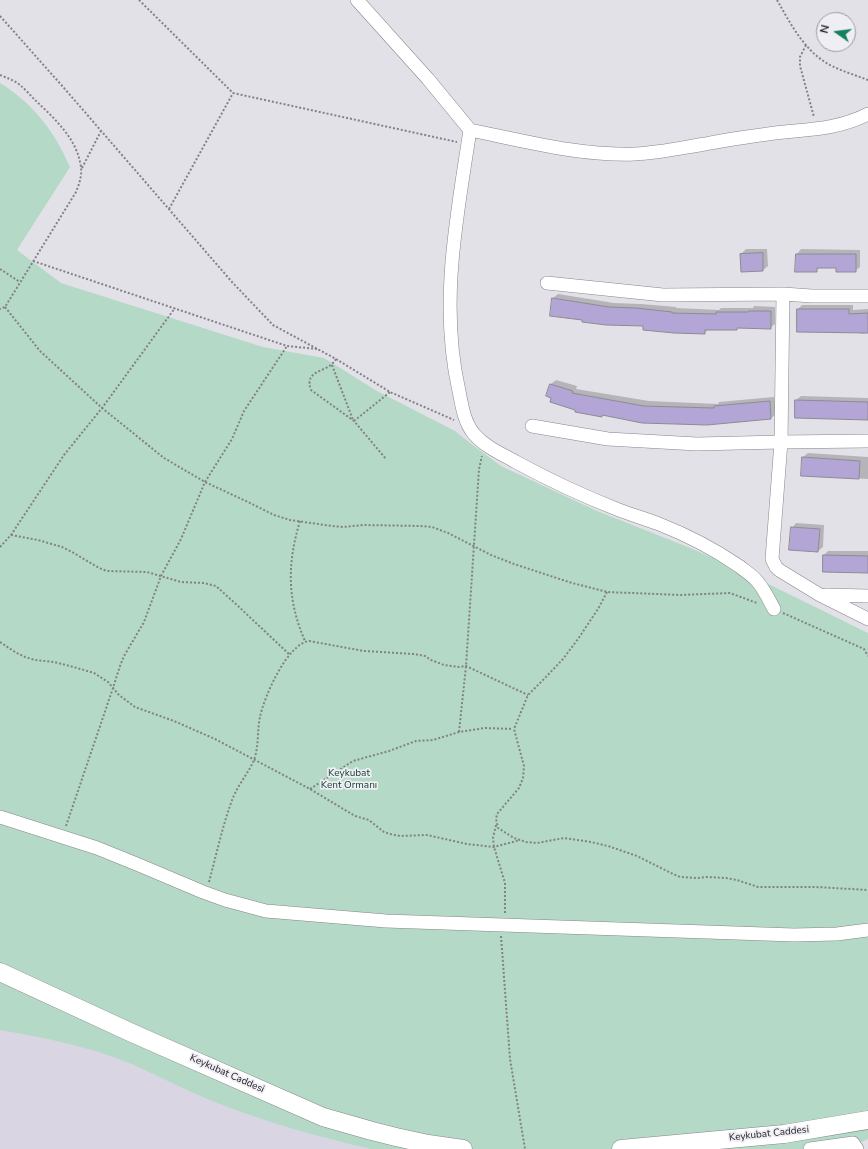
<!DOCTYPE html>
<html>
<head>
<meta charset="utf-8">
<style>
  body { margin:0 }
  #map { position:relative; width:868px; height:1149px; overflow:hidden; background:#e3e1e8; font-family:"Nunito Sans",sans-serif }
  canvas { display:block }
  .north { position:absolute; left:816px; top:12px; width:40px; height:40px; box-sizing:border-box; background:#f0eef5; border:1px solid #9b9a9f; border-radius:50%; rotate:284deg; font-size:11px; font-weight:700; line-height:16px; text-align:center; color:#1c1b1d }
  .north::after { content:''; display:block; margin:auto; width:14px; height:18px; background:#14805c; clip-path:polygon(50% 0,100% 100%,50% 72%,0 100%) }
</style>
</head>
<body>
<div id="map">
<canvas width="868" height="1149"></canvas>
<div class="north">N</div>
</div>
<script>
const context = document.querySelector('canvas').getContext('2d');
context.lineJoin = 'round';
function fillPath(path, color) { context.fillStyle = color; context.fill(path, 'evenodd'); }
function trace(path, color, width, dash) { context.strokeStyle = color; context.lineWidth = width; context.lineCap = dash ? 'butt' : 'round'; context.setLineDash(dash || []); context.stroke(path); }
function drawText(font, color, halo, rows, align = 'center') {
  context.font = font + ' "Nunito Sans",sans-serif'; context.lineWidth = 3.5; context.setLineDash([]); context.textBaseline = 'middle'; context.strokeStyle = halo; context.fillStyle = color; for (const [text, x, y, turn = 0] of rows) {
    context.save(); context.translate(x, y); context.rotate((+turn || 0) * Math.PI / 180); context.textAlign = isNaN(turn) ? turn : align; if (halo) context.strokeText(text, 0, 0); context.fillText(text, 0, 0); context.restore();
  }
}
const built = new Path2D(`
  M 0,1001 L 407,1149 L 0,1149 Z`);
const green = new Path2D(`
  M 0,83 C 33,103 55,132 70,167 L 17,250 L 61,283 L 263,347 L 324,358 L 377,391 L 455,431 L 474,446 L 501,466 L 597,511 L 688,547 L 742,571 L 868,633 L 868,1139 L 847,1149 L 371,1149 C 319,1137 269,1123 220,1104 C 191,1093 163,1078 134,1065 C 92,1047 46,1038 0,1030 Z`);
const shadow = new Path2D(`
  M 746,249 L 767,249 L 768,266 L 763,270 L 741,254 Z
  M 801,249 L 860,250 L 860,267 L 855,271 L 837,267 L 820,267 L 816,271 L 797,254 Z
  M 558,294 L 614,303 L 641,304 L 676,307 L 676,308 L 719,310 L 721,308 L 753,308 L 754,306 L 775,307 L 775,324 L 770,328 L 738,327 L 736,329 L 709,329 L 704,333 L 644,325 L 553,298 Z
  M 802,305 L 853,305 L 853,310 L 868,309 L 868,333 L 861,334 L 861,332 L 798,309 Z
  M 556,380 L 577,386 L 576,389 L 649,401 L 718,404 L 719,402 L 774,397 L 776,414 L 771,418 L 707,424 L 603,414 L 601,416 L 576,410 L 547,396 L 551,384 Z
  M 801,396 L 868,398 L 868,419 L 796,400 Z
  M 808,453 L 868,457 L 868,479 L 802,475 L 803,457 Z
  M 796,523 L 824,525 L 823,547 L 818,551 L 792,528 Z
  M 828,551 L 868,551 L 868,572 L 824,555 Z`);
const building = new Path2D(`
  M 763,253 L 763,271 L 741,272 L 740,254 Z
  M 796,254 L 856,254 L 856,272 L 836,272 L 836,268 L 817,268 L 817,272 L 795,272 Z
  M 552,298 L 609,307 L 636,308 L 672,312 L 672,313 L 716,314 L 716,312 L 748,312 L 749,311 L 771,311 L 771,329 L 737,328 L 737,330 L 705,330 L 705,334 L 674,333 L 643,330 L 643,326 L 606,325 L 582,322 L 582,320 L 550,316 Z
  M 797,309 L 849,309 L 849,314 L 868,313 L 868,333 L 797,332 Z
  M 550,384 L 573,391 L 572,393 L 644,406 L 714,408 L 714,406 L 770,401 L 771,419 L 707,425 L 642,423 L 602,415 L 602,417 L 575,412 L 575,410 L 550,402 L 551,398 L 546,396 Z
  M 795,400 L 868,402 L 868,420 L 795,418 Z
  M 802,457 L 860,461 L 859,479 L 801,476 Z
  M 791,527 L 820,529 L 818,552 L 789,550 Z
  M 823,555 L 868,556 L 868,573 L 823,572 Z`);
const path = new Path2D(`
  M 139,0 L 233,93 L 457,142
  M 777,0 C 790,23 804,50 828,64 C 841,71 855,75 868,80
  M 0,16 L 64,88 L 232,282 L 273,325 L 336,359 L 390,392 L 454,420
  M 806,45 L 800,57 L 800,66 L 814,117
  M 0,75 C 7,78 14,80 20,85 C 25,89 30,95 35,100 C 53,117 75,137 80,162 C 83,173 80,182 76,192 L 5,307 L 0,309
  M 82,168 L 101,131
  M 169,209 L 233,93
  M 33,261 L 287,346 L 317,349
  M 0,269 L 20,282
  M 5,307 L 40,351 L 102,408 L 164,458 L 205,482 L 248,502 L 274,515 L 290,520 L 332,526 L 343,527 L 363,525 L 421,526 L 432,527 L 448,533 L 491,555 L 514,564 L 572,583 L 607,592 L 680,595 L 730,593 L 757,603
  M 336,359 C 335,361 334,362 332,364 C 324,372 304,371 311,390 L 354,421 L 386,459
  M 332,365 L 353,420
  M 354,421 L 390,392
  M 300,521 C 287,564 287,600 305,641
  M 11,535 L 38,540 L 62,547 L 72,552 L 99,568 L 107,571 L 147,572 L 181,582 L 204,583 L 216,586 L 238,606 L 290,655
  M 0,547 L 11,535 L 64,455 L 102,408 L 175,308
  M 607,592 L 598,609 L 578,639 L 563,659 L 545,678 L 528,695 L 514,729 L 524,766 L 523,778 L 519,788 L 497,814 L 496,819 L 498,828 L 514,838 L 526,842 L 537,843 L 564,838 L 591,842 L 608,846 L 637,856 L 671,873 L 680,877 L 698,878 L 707,877 L 726,878 L 737,880 L 758,887 L 816,887 L 868,890
  M 783,613 L 864,649 L 868,656
  M 0,642 L 15,652 L 25,657 L 35,660 L 54,662 L 70,666 L 94,673 L 108,682 L 119,695 L 135,707 L 174,721 L 215,739 L 310,789 L 355,816 L 369,820 L 384,832 L 390,834 L 400,836 L 427,835 L 467,844 L 494,847 L 520,840
  M 459,732 L 466,666 L 479,469 L 482,456
  M 310,789 L 353,761 L 389,751 L 416,741 L 433,740 L 459,732 L 485,728 L 513,729
  M 496,825 L 493,838 L 494,847 L 505,883 L 505,915
  M 66,826 L 113,688 L 120,666 L 124,656 L 144,622 L 161,576 L 181,539 L 205,482 L 232,439 L 244,411 L 287,346
  M 209,882 C 216,856 222,828 231,803 C 236,787 248,774 254,760 C 259,746 257,731 260,717 C 264,697 287,644 309,641 L 364,651 L 414,654 L 425,656 L 431,660 L 444,665 L 459,667 L 466,666 L 528,695
  M 501,936 L 510,1059 L 525,1149`);
const street = new Path2D(`
  M 357,0 L 428,79 L 470,130 C 457,216 439,304 459,391 C 462,406 464,422 474,434 C 485,447 502,454 516,462 C 549,480 583,496 619,510 C 632,515 646,519 659,524 C 687,535 714,549 739,566 C 745,571 752,575 757,581 C 764,589 769,600 774,609
  M 470,130 C 525,141 580,156 635,154 C 659,153 681,148 705,144 C 725,140 746,137 768,134 C 803,129 835,131 868,114
  M 547,283 L 663,295 L 783,294 L 812,296 L 868,296
  M 783,294 L 781,442 L 772,559 L 776,567 L 779,570 L 820,595 L 868,619
  M 532,426 L 608,439 L 697,444 L 781,442 L 868,441
  M 826,595 L 868,596
  M 0,817 L 97,848 L 139,865 L 203,892 L 225,900 L 266,911 L 386,921 L 794,935 L 837,934 L 868,930
  M 810,1149 L 853,1143 L 857,1149`);
const secondary = new Path2D(`
  M 0,972 L 132,1033 L 323,1117 L 372,1131 L 396,1137 L 428,1144 L 463,1149
  M 621,1149 L 784,1134 L 868,1120`);
const parkNames = [
  ["Keykubat",349,774],
  ["Kent Ormanı",349,786]
];
const streetNames = [
  ["Keykubat Caddesi",227,1074,24],
  ["Keykubat Caddesi",769,1134,-6]
];
fillPath(built, '#d9d5e3');
fillPath(green, '#b4d9c7');
fillPath(shadow, '#0003');
fillPath(building, '#b3a5d5');
trace(building, '#8d8b92', 1);
trace(street, '#86858b', 14);
trace(secondary, '#86858b', 19);
trace(path, '#838186', 2, [2, 2]);
trace(street, '#fff', 13);
trace(secondary, '#fff', 18);
drawText('10px', '#13422f', '#f0eef5', parkNames);
drawText('10px', '#1c1b1d', '#f0eef5', streetNames);
</script>
</body>
</html>
